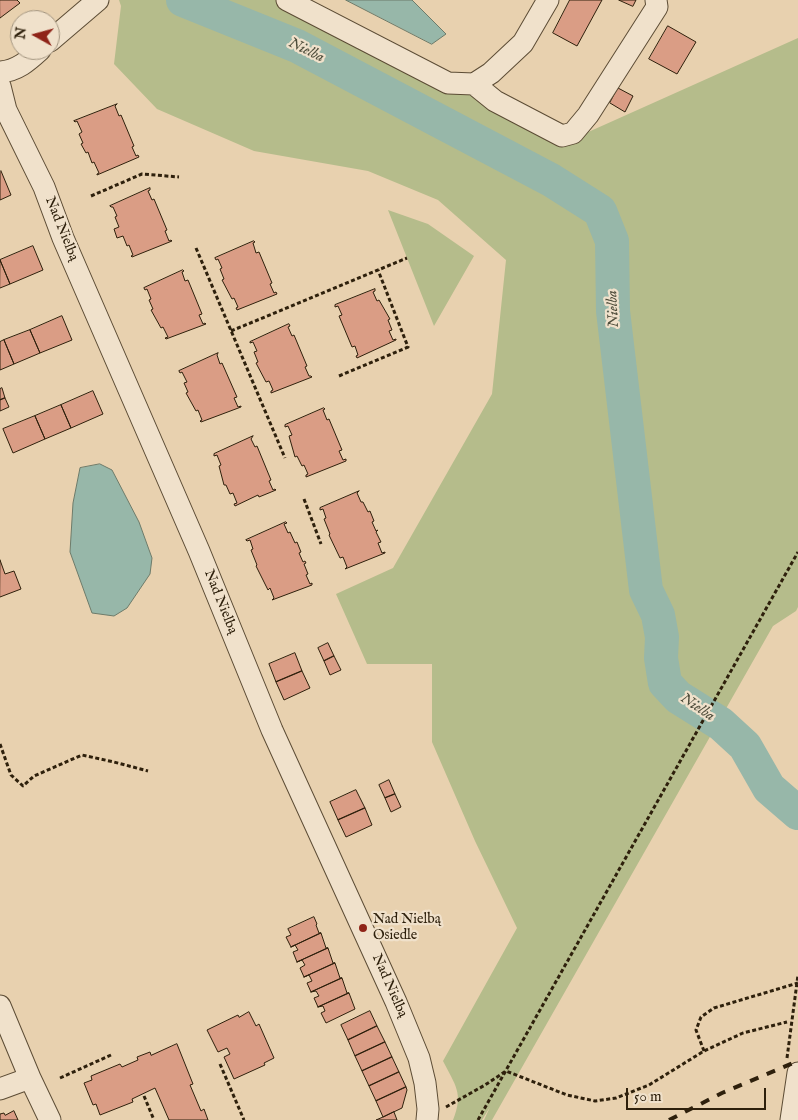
<!DOCTYPE html>
<html>
<head>
<meta charset="utf-8">
<style>
  body { margin:0 }
  #map { position:relative; width:798px; height:1120px; overflow:hidden; background:#e8d1af; font-family:"IM FELL English",serif }
  canvas { display:block }
  .north { position:absolute; left:10px; top:10px; width:50px; height:50px; box-sizing:border-box; background:#f0e1cb; border:1px solid #a2947f; border-radius:50%; rotate:277deg; font-size:14px; font-weight:700; line-height:20px; text-align:center; color:#2e200c }
  .north::after { content:''; display:block; margin:auto; width:18px; height:22px; background:#8f2418; clip-path:polygon(50% 0,100% 100%,50% 72%,0 100%) }
  .scale { position:absolute; left:626px; top:1088px; width:140px; height:22px; box-sizing:border-box; border:2px solid #2e200c; border-top:0; padding-left:6px; font-size:15px; line-height:18px; white-space:nowrap; color:#2e200c; -webkit-text-stroke:4px #f0e1cb; paint-order:stroke }
</style>
</head>
<body>
<div id="map">
<canvas width="798" height="1120"></canvas>
<div class="north">N</div>
<div class="scale">50 m</div>
</div>
<script>
const context = document.querySelector('canvas').getContext('2d');
context.lineJoin = 'round';
function fillPath(path, color) { context.fillStyle = color; context.fill(path, 'evenodd'); }
function trace(path, color, width, dash) { context.strokeStyle = color; context.lineWidth = width; context.lineCap = dash ? 'butt' : 'round'; context.setLineDash(dash || []); context.stroke(path); }
function drawText(font, color, halo, rows, align = 'center') {
  context.font = font + ' "IM FELL English",serif'; context.lineWidth = 4.5; context.setLineDash([]); context.textBaseline = 'middle'; context.strokeStyle = halo; context.fillStyle = color; for (const [text, x, y, turn = 0] of rows) {
    context.save(); context.translate(x, y); context.rotate((+turn || 0) * Math.PI / 180); context.textAlign = isNaN(turn) ? turn : align; if (halo) context.strokeText(text, 0, 0); context.fillText(text, 0, 0); context.restore();
  }
}
const green = new Path2D(`
  M 119,0 L 302,0 L 566,142 L 798,38 L 798,607 L 796,611 L 773,626 L 492,1120 L 484,1120 L 490,1107 L 482,1120 L 453,1120 C 464,1093 455,1085 443,1061 L 517,928 L 475,841 L 432,742 L 432,664 L 367,664 L 336,594 L 393,568 L 492,394 L 506,260 L 438,200 L 368,171 L 254,151 L 157,109 L 114,64 L 121,6 Z
  M 388,210 L 428,224 L 474,256 L 434,326 Z`);
const water = new Path2D(`
  M 346,0 L 412,0 L 446,34 L 432,44 Z
  M 100,464 L 112,470 L 139,522 L 152,558 L 150,574 L 127,608 L 114,616 L 92,613 L 70,552 L 73,503 L 80,468 Z`);
const river = new Path2D(`
  M 183,0 L 297,46 L 551,180 L 600,211 L 612,241 L 613,311 L 646,590 L 658,615 L 662,637 L 661,658 L 665,683 L 678,697 L 721,724 L 745,746 L 769,788 L 798,813`);
const building = new Path2D(`
  M 0,0 L 17,0 L 20,3 L 0,18 Z
  M 570,0 L 602,0 L 577,46 L 553,33 Z
  M 619,0 L 636,0 L 633,6 Z
  M 668,26 L 696,42 L 677,74 L 649,59 Z
  M 618,88 L 633,96 L 625,112 L 610,103 Z
  M 117,104 L 115,106 L 119,116 L 121,115 L 134,146 L 132,147 L 136,156 L 138,155 L 139,157 L 97,175 L 97,174 L 99,173 L 94,162 L 92,163 L 88,152 L 86,153 L 81,144 L 83,143 L 79,134 L 82,132 L 77,121 L 75,122 L 74,121 Z
  M 1,171 L 11,195 L 0,200 L 0,172 Z
  M 150,188 L 150,190 L 148,191 L 152,200 L 154,199 L 167,230 L 165,231 L 169,241 L 171,240 L 172,241 L 132,257 L 131,256 L 133,255 L 129,245 L 127,246 L 123,236 L 117,238 L 114,229 L 119,227 L 115,217 L 117,216 L 113,207 L 111,207 L 110,206 Z
  M 254,241 L 255,242 L 253,243 L 256,253 L 259,252 L 272,283 L 270,284 L 274,293 L 276,292 L 277,294 L 237,310 L 236,308 L 238,307 L 234,298 L 232,299 L 222,280 L 224,279 L 220,269 L 222,268 L 218,259 L 216,260 L 215,258 Z
  M 33,246 L 43,270 L 10,284 L 0,260 Z
  M 0,260 L 10,284 L 0,288 Z
  M 183,270 L 184,271 L 182,272 L 185,281 L 188,280 L 202,314 L 199,315 L 203,324 L 205,323 L 206,324 L 166,339 L 165,338 L 168,337 L 163,327 L 161,328 L 151,310 L 153,309 L 149,300 L 151,299 L 147,289 L 145,290 L 144,288 Z
  M 375,289 L 375,291 L 373,292 L 377,301 L 379,300 L 390,319 L 388,320 L 392,330 L 389,331 L 393,340 L 396,339 L 396,340 L 357,358 L 356,356 L 358,355 L 355,346 L 352,347 L 339,316 L 342,315 L 338,306 L 335,307 L 335,305 Z
  M 62,316 L 72,340 L 40,353 L 30,330 Z
  M 289,324 L 290,326 L 288,327 L 292,336 L 294,335 L 307,366 L 305,367 L 309,376 L 311,376 L 312,377 L 271,393 L 271,391 L 273,390 L 269,381 L 266,382 L 256,363 L 258,362 L 254,352 L 257,351 L 253,342 L 250,343 L 250,342 Z
  M 30,330 L 40,353 L 14,364 L 4,340 Z
  M 4,340 L 14,364 L 0,370 L 0,342 Z
  M 218,353 L 217,355 L 220,364 L 222,363 L 237,397 L 234,398 L 238,407 L 241,406 L 241,407 L 201,422 L 200,421 L 202,420 L 198,410 L 196,411 L 186,393 L 188,392 L 184,383 L 187,382 L 182,372 L 180,373 L 179,371 Z
  M 2,388 L 5,398 L 0,400 L 0,389 Z
  M 93,391 L 103,414 L 71,428 L 61,405 Z
  M 5,398 L 9,407 L 0,411 L 0,400 Z
  M 61,405 L 71,428 L 45,439 L 35,416 Z
  M 324,408 L 325,409 L 323,410 L 327,420 L 329,419 L 342,450 L 339,451 L 343,460 L 346,459 L 346,461 L 306,477 L 306,475 L 308,474 L 304,465 L 302,466 L 297,456 L 295,457 L 289,436 L 292,435 L 288,426 L 285,427 L 285,425 Z
  M 35,416 L 45,439 L 13,453 L 3,429 Z
  M 253,436 L 251,439 L 255,447 L 257,446 L 271,480 L 269,481 L 273,490 L 275,489 L 276,490 L 259,497 L 258,495 L 235,506 L 234,504 L 237,503 L 233,493 L 230,494 L 226,485 L 224,485 L 219,466 L 221,465 L 217,455 L 214,456 L 214,454 Z
  M 359,491 L 357,493 L 361,502 L 363,502 L 368,512 L 370,511 L 374,521 L 372,522 L 376,531 L 378,530 L 376,532 L 381,542 L 378,543 L 382,553 L 385,552 L 385,553 L 345,569 L 347,567 L 343,557 L 340,558 L 329,535 L 330,534 L 324,519 L 326,518 L 323,509 L 320,510 L 320,508 Z
  M 286,522 L 287,523 L 284,524 L 288,533 L 290,532 L 295,543 L 297,542 L 301,552 L 299,553 L 303,562 L 305,561 L 306,563 L 304,564 L 308,574 L 306,575 L 310,584 L 312,583 L 312,585 L 272,600 L 274,598 L 270,588 L 268,590 L 256,566 L 257,565 L 251,550 L 253,549 L 250,540 L 247,541 L 246,540 Z
  M 0,560 L 5,574 L 14,571 L 21,589 L 0,597 Z
  M 328,643 L 334,656 L 324,661 L 318,648 Z
  M 295,653 L 302,671 L 276,682 L 269,664 Z
  M 334,656 L 341,670 L 330,675 L 324,661 Z
  M 302,671 L 310,688 L 284,700 L 276,682 Z
  M 389,780 L 395,794 L 385,798 L 379,785 Z
  M 356,790 L 365,808 L 338,820 L 330,802 Z
  M 395,794 L 401,807 L 391,812 L 385,798 Z
  M 365,808 L 372,825 L 346,837 L 338,820 Z
  M 314,917 L 317,924 L 316,925 L 319,933 L 321,933 L 291,947 L 286,937 L 291,935 L 288,929 Z
  M 321,933 L 326,948 L 328,948 L 297,962 L 293,952 L 298,950 L 295,945 L 291,947 Z
  M 328,948 L 333,963 L 335,963 L 304,977 L 300,968 L 305,965 L 302,960 L 297,962 Z
  M 335,963 L 340,978 L 342,978 L 311,992 L 307,983 L 312,981 L 309,975 L 304,977 Z
  M 342,978 L 347,993 L 349,993 L 318,1007 L 314,998 L 319,996 L 316,991 L 311,992 Z
  M 349,993 L 355,1009 L 326,1023 L 321,1013 L 325,1011 L 323,1006 L 318,1007 Z
  M 370,1011 L 377,1026 L 348,1040 L 341,1025 Z
  M 249,1012 L 256,1026 L 259,1024 L 274,1058 L 264,1063 L 265,1065 L 234,1079 L 224,1057 L 230,1054 L 227,1048 L 218,1052 L 207,1030 L 238,1015 L 239,1017 Z
  M 377,1026 L 385,1042 L 355,1056 L 348,1040 Z
  M 385,1042 L 392,1057 L 362,1071 L 355,1056 Z
  M 177,1044 L 193,1084 L 190,1085 L 201,1111 L 204,1109 L 208,1120 L 169,1120 L 155,1088 L 132,1099 L 133,1102 L 100,1115 L 96,1104 L 93,1105 L 84,1083 L 92,1080 L 91,1076 L 120,1064 L 122,1067 L 138,1060 L 137,1057 L 150,1052 L 151,1055 Z
  M 392,1057 L 399,1072 L 369,1086 L 362,1071 Z
  M 399,1072 L 406,1087 L 376,1101 L 369,1086 Z
  M 406,1087 L 407,1090 L 402,1108 L 383,1117 L 376,1101 Z
  M 14,1111 L 18,1120 L 0,1120 L 0,1114 L 4,1113 L 5,1115 Z
  M 394,1112 L 397,1120 L 376,1120 L 383,1117 Z`);
const path = new Path2D(`
  M 91,196 L 142,174 L 179,177
  M 196,248 L 285,458
  M 231,331 L 407,258
  M 339,376 L 408,347 L 378,270
  M 304,499 L 321,544
  M 0,744 L 11,775 L 23,786 L 34,776 L 82,755 L 114,762 L 148,771
  M 704,1051 L 696,1030 L 701,1017 L 714,1008 L 798,983
  M 787,1058 L 798,975
  M 220,1064 L 244,1120
  M 60,1078 L 111,1055
  M 144,1096 L 154,1120
  M 446,1107 L 485,1085 L 506,1071 L 567,1095 L 595,1101 L 616,1098 L 649,1085 L 704,1051 L 743,1033 L 787,1022
  M 478,1120 L 798,552`);
const minor = new Path2D(`
  M 287,0 L 448,83 L 474,84 L 491,73 L 523,43 L 548,0
  M 50,41 L 98,0
  M 0,72 C 17,71 28,61 40,50
  M 474,84 L 495,101 L 562,136 L 573,133 L 588,115 L 657,7 L 656,0
  M 0,86 L 6,110 L 44,187 L 63,238 L 199,551 L 272,730 L 396,1002 L 419,1058 L 425,1083 L 428,1109 L 427,1120
  M 0,1006 L 30,1078 L 50,1120
  M 0,1089 L 30,1078
  M 791,1120 L 798,1073`);
const rail = new Path2D(`
  M 669,1120 L 722,1093 L 798,1061`);
const markers = [
  [363,928,5,"#8f2418"]
];
const streetNames = [
  ["Nad Nielbą",61,229,68],
  ["Nad Nielbą",220,602,68],
  ["Nad Nielbą",389,986,66]
];
const poiNames = [
  ["Nad Nielbą",373,920],
  ["Osiedle",373,936]
];
const waterNames = [
  ["Nielba",306,51,26],
  ["Nielba",614,309,-93],
  ["Nielba",697,708,34]
];
fillPath(green, '#b5bc8b');
fillPath(water, '#97b7a9');
trace(water, '#6d7b6a', 1);
trace(river, '#97b7a9', 34);
fillPath(building, '#da9d85');
trace(building, '#2e200c', 1);
trace(minor, '#5c4c35', 23);
trace(path, '#2e200c', 3, [4, 2.5]);
trace(minor, '#f0e1cb', 21);
trace(rail, '#2e200c', 4, [9, 9]);
for (const [x, y, r, color] of markers) { const dot = new Path2D(); dot.arc(x, y, r, 0, 2 * Math.PI); context.fillStyle = color; context.fill(dot); trace(dot, '#f0e1cb', 2); }
drawText('14px', '#2e200c', '#f0e1cb', streetNames);
drawText('14px', '#2e200c', '#f0e1cb', poiNames, 'left');
drawText('italic 15px', '#4e4d3b', '#f0e1cb', waterNames);
</script>
</body>
</html>
